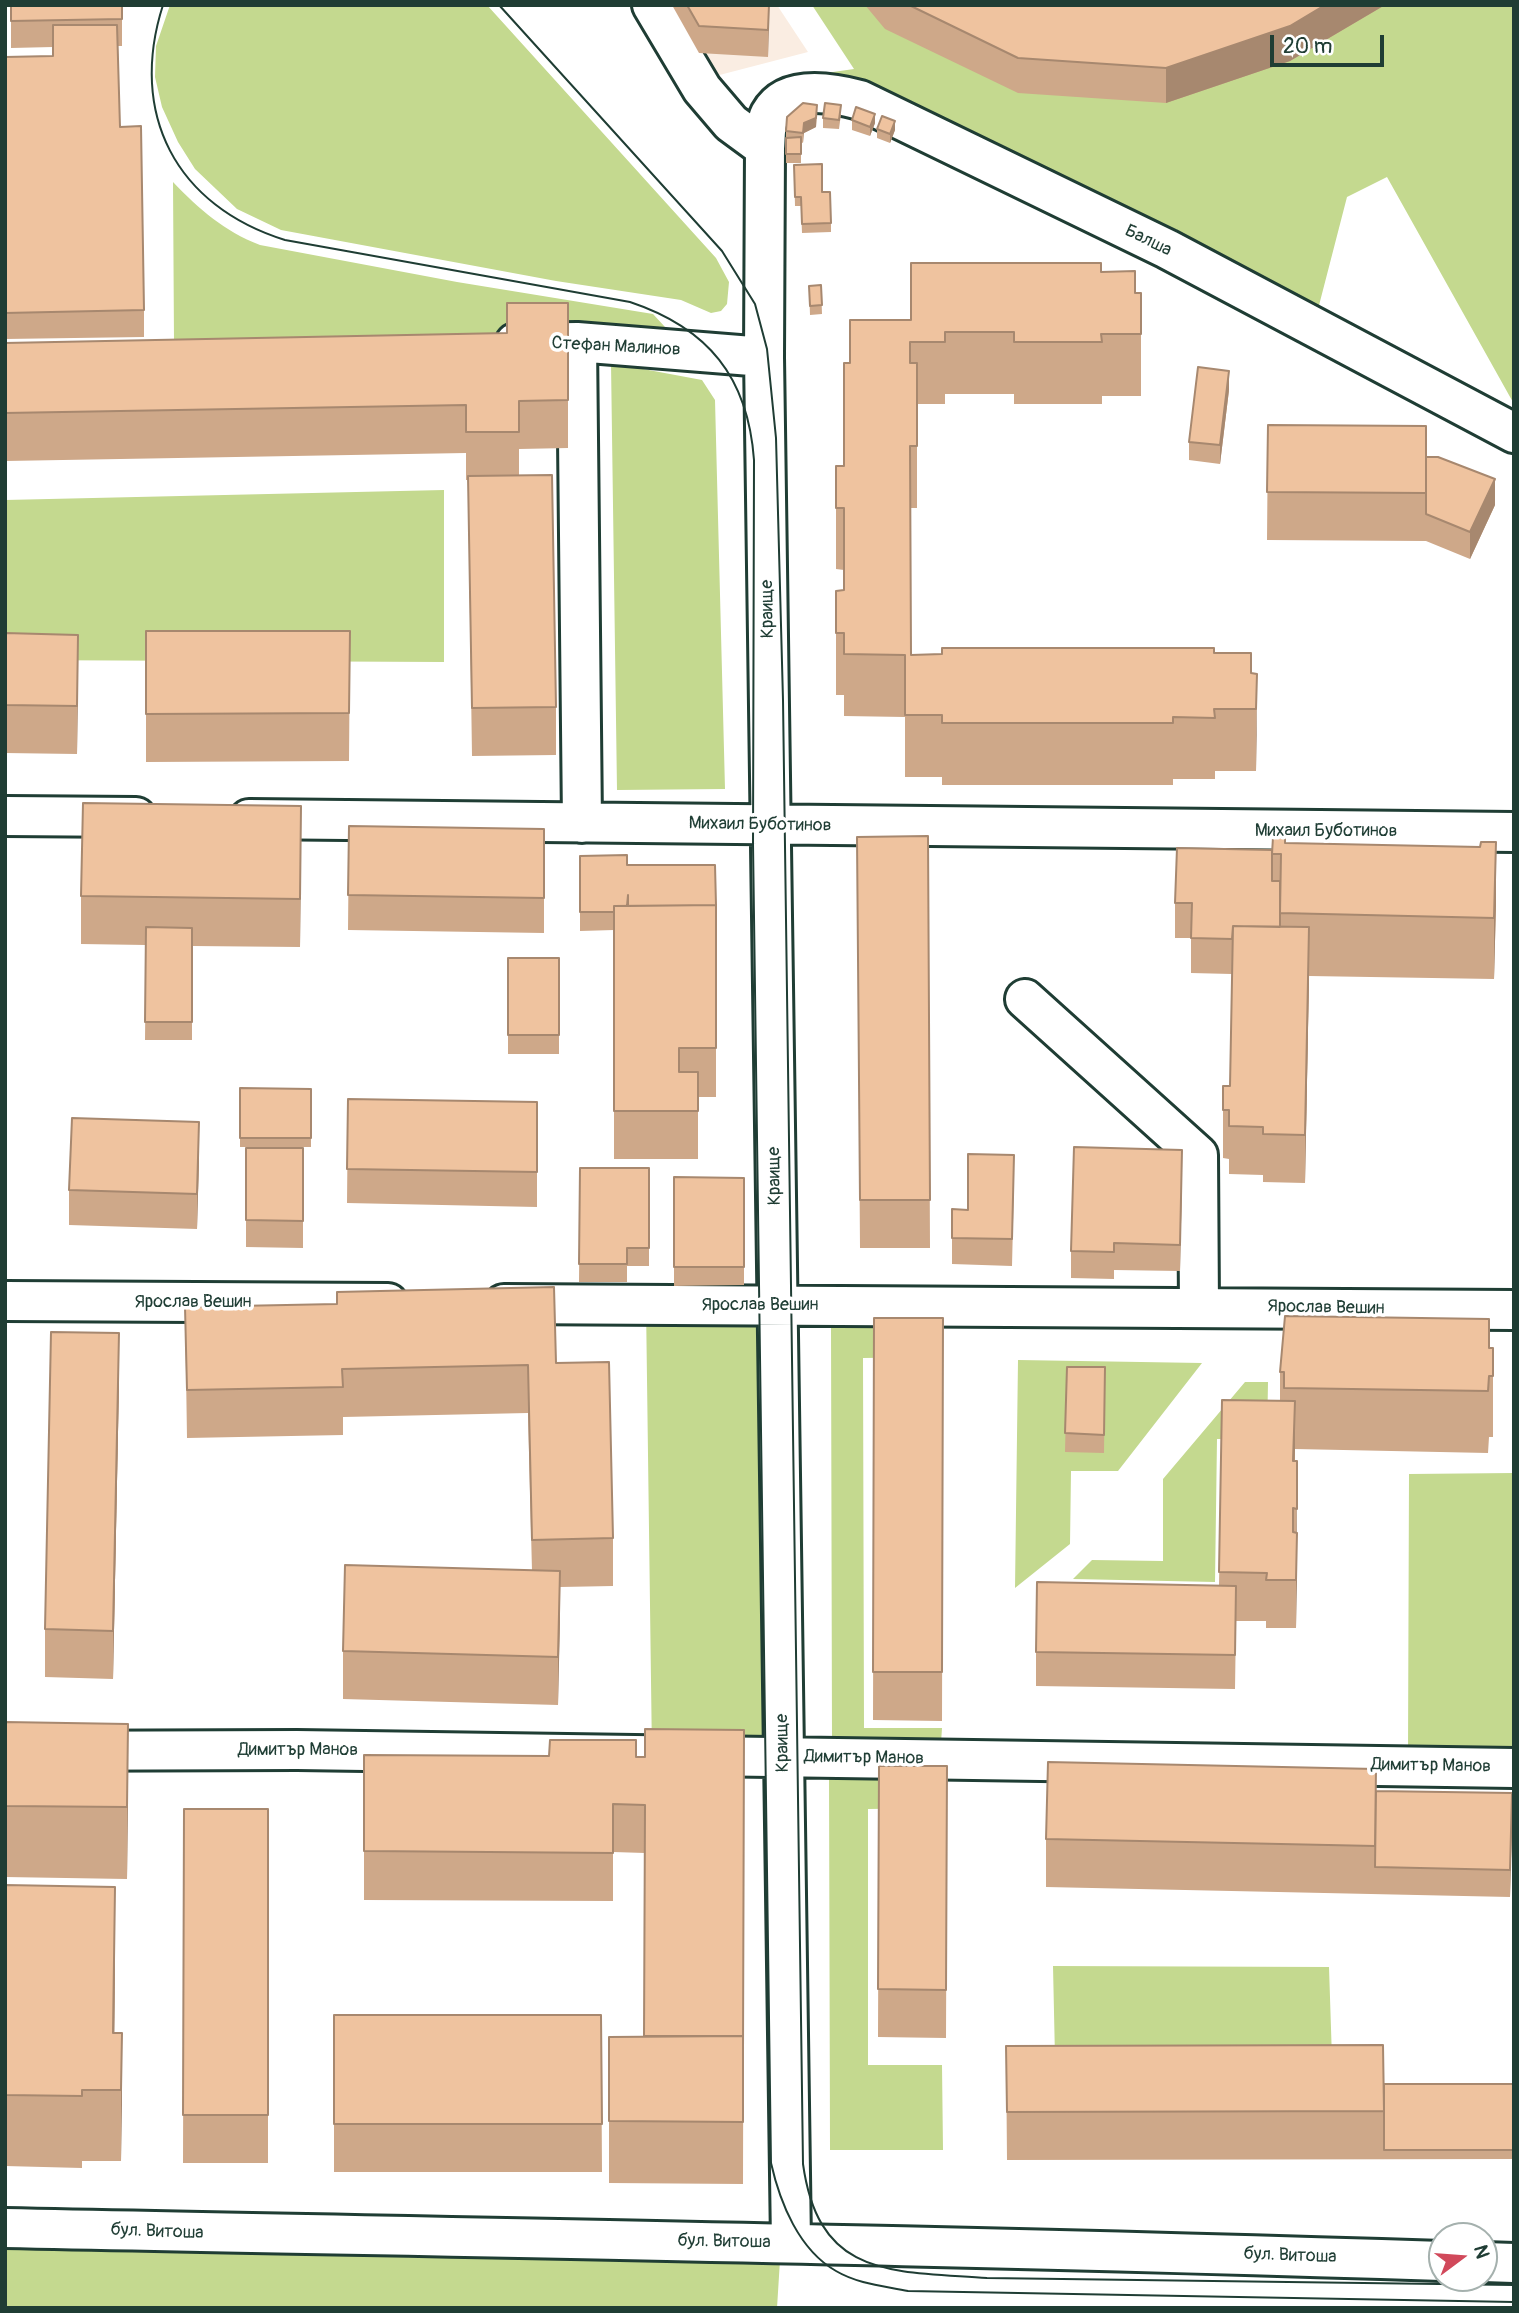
<!DOCTYPE html>
<html>
<head>
<meta charset="utf-8">
<style>
  body { margin:0 }
  #map { position:relative; width:1519px; height:2313px; overflow:hidden; background:#fff; font-family:Pangolin,sans-serif }
  canvas { display:block }
  .frame { position:absolute; inset:0; border:7px solid #1f3d34; pointer-events:none }
  .north { position:absolute; left:1428px; top:2222px; width:70px; height:70px; box-sizing:border-box; background:#fff; border:2px solid #a5b1ae; border-radius:50%; rotate:74deg; font-size:19px; font-weight:700; line-height:28px; text-align:center; color:#1f3d34 }
  .north::after { content:''; display:block; margin:auto; width:24px; height:32px; background:#d1495b; clip-path:polygon(50% 0,100% 100%,50% 72%,0 100%) }
  .scale { position:absolute; left:1270px; top:35px; width:114px; height:32px; box-sizing:border-box; border:4px solid #1f3d34; border-top:0; padding-left:9px; font-size:21px; line-height:24px; white-space:nowrap; color:#1f3d34; -webkit-text-stroke:5px #fff; paint-order:stroke }
</style>
</head>
<body>
<div id="map">
<canvas width="1519" height="2313"></canvas>
<div class="frame"></div>
<div class="north">N</div>
<div class="scale">20 m</div>
</div>
<script>
const context = document.querySelector('canvas').getContext('2d');
context.lineJoin = 'round';
function fillPath(path, color) { context.fillStyle = color; context.fill(path, 'evenodd'); }
function trace(path, color, width, dash) { context.strokeStyle = color; context.lineWidth = width; context.lineCap = dash ? 'butt' : 'round'; context.setLineDash(dash || []); context.stroke(path); }
function drawText(font, color, halo, rows, align = 'center') {
  context.font = font + ' Pangolin,sans-serif'; context.lineWidth = 7; context.setLineDash([]); context.textBaseline = 'middle'; context.strokeStyle = halo; context.fillStyle = color; for (const [text, x, y, turn = 0] of rows) {
    context.save(); context.translate(x, y); context.rotate((+turn || 0) * Math.PI / 180); context.textAlign = isNaN(turn) ? turn : align; if (halo) context.strokeText(text, 0, 0); context.fillText(text, 0, 0); context.restore();
  }
}
const built = new Path2D(`
  M 664,5 L 777,5 L 808,52 L 708,78 Z`);
const green = new Path2D(`
  M 170,5 L 487,5 L 716,258 L 729,282 L 727,304 L 721,311 L 711,313 L 681,300 L 556,281 L 281,230 L 237,209 L 195,169 L 178,142 L 162,107 L 155,77 L 156,46 Z
  M 812,5 L 1514,5 L 1514,404 L 1387,177 L 1347,197 L 1316,317 L 826,73 L 854,69 Z
  M 173,182 C 200,210 224,231 260,245 L 457,282 L 653,314 L 665,327 L 649,337 L 174,342 Z
  M 611,363 L 702,380 L 715,400 L 725,789 L 617,790 Z
  M 444,490 L 444,662 L 5,660 L 5,500 Z
  M 646,1304 L 760,1305 L 765,1757 L 652,1755 Z
  M 831,1326 L 942,1326 L 941,1357 L 863,1358 L 864,1728 L 942,1728 L 941,1743 L 832,1743 Z
  M 1018,1360 L 1202,1363 L 1118,1471 L 1071,1471 L 1070,1544 L 1015,1588 Z
  M 1245,1382 L 1268,1382 L 1267,1439 L 1217,1439 L 1215,1582 L 1073,1579 L 1092,1560 L 1163,1561 L 1163,1479 Z
  M 1514,1473 L 1514,1751 L 1408,1751 L 1409,1474 Z
  M 829,1772 L 943,1773 L 942,1808 L 868,1809 L 868,2065 L 942,2065 L 943,2150 L 830,2150 Z
  M 1053,1966 L 1329,1967 L 1332,2059 L 1055,2058 Z
  M 5,2240 L 780,2260 L 777,2308 L 5,2307 Z`);
const minor = new Path2D(`
  M 652,5 L 702,89 L 731,123 L 765,148
  M 577,342 L 582,823
  M 515,343 L 577,342 L 764,357
  M 5,816 L 136,817
  M 249,819 L 1514,832
  M 1025,999 L 1198,1155 L 1199,1308
  M 5,1301 L 388,1303
  M 504,1304 L 1514,1310
  M 5,1751 L 297,1750 L 1514,1768
  M 5,2228 C 484,2238 963,2245 1442,2261
  M 791,2243 L 764,357 L 765,148 C 766,137 765,124 770,114 C 787,84 834,93 860,100 L 1167,249 L 1514,433
  M 1484,2262 L 1514,2263`);
const tram = new Path2D(`
  M 163,5 C 128,114 176,206 285,240 L 630,302 C 708,328 748,377 754,460 L 753,844 L 771,2163 C 780,2203 799,2250 836,2271 C 858,2284 884,2286 908,2291 L 1514,2302
  M 499,5 L 722,251 L 755,304 L 767,349 L 776,438 L 783,700 L 803,2164 C 819,2279 892,2271 987,2278 L 1514,2285`);
const wall = new Path2D(`
  M 11,5 L 122,5 L 122,46 L 118,46 L 120,127 L 144,310 L 144,337 L 5,339 L 5,57 L 53,56 L 53,47 L 11,48 Z
  M 672,5 L 769,5 L 768,57 L 699,53 Z
  M 865,5 L 1385,5 L 1290,61 L 1166,103 L 1018,93 L 885,29 Z
  M 817,114 L 816,127 L 804,133 L 803,143 L 801,142 L 801,163 L 786,163 L 786,131 Z
  M 841,114 L 839,129 L 823,128 L 823,118 Z
  M 852,120 L 875,123 L 870,136 L 852,130 Z
  M 877,129 L 895,130 L 890,143 L 877,138 Z
  M 794,165 L 822,192 L 831,223 L 831,232 L 802,233 L 801,206 L 795,206 Z
  M 1101,272 L 1135,293 L 1141,293 L 1141,396 L 1102,396 L 1102,404 L 1014,404 L 1014,394 L 945,394 L 945,404 L 917,404 L 917,508 L 911,508 L 911,655 L 1214,653 L 1251,673 L 1257,674 L 1256,771 L 1215,771 L 1215,779 L 1173,779 L 1173,785 L 942,785 L 942,777 L 905,777 L 905,717 L 844,716 L 844,695 L 836,695 L 836,591 L 844,590 L 844,570 L 836,569 L 836,466 L 844,466 L 850,363 L 911,320 Z
  M 821,285 L 822,314 L 810,315 L 809,286 Z
  M 568,303 L 568,448 L 519,449 L 519,476 L 556,707 L 556,755 L 472,756 L 468,480 L 466,480 L 466,453 L 5,461 L 5,343 L 507,333 Z
  M 1229,390 L 1220,464 L 1189,460 L 1189,442 Z
  M 1268,425 L 1426,426 L 1426,514 L 1495,505 L 1470,559 L 1426,541 L 1267,540 Z
  M 146,631 L 350,631 L 349,761 L 146,762 Z
  M 5,633 L 78,683 L 77,754 L 5,753 Z
  M 349,826 L 544,829 L 544,933 L 348,930 Z
  M 928,836 L 930,1248 L 860,1248 L 857,837 Z
  M 1285,843 L 1496,904 L 1494,979 L 1309,976 L 1305,1183 L 1263,1182 L 1263,1175 L 1229,1174 L 1229,1159 L 1223,1158 L 1223,1110 L 1230,1086 L 1232,974 L 1191,973 L 1191,938 L 1175,938 L 1175,903 Z
  M 301,855 L 300,947 L 192,946 L 192,1040 L 145,1040 L 146,945 L 81,944 L 81,896 Z
  M 580,856 L 627,865 L 716,905 L 716,1097 L 698,1097 L 698,1159 L 614,1159 L 614,930 L 580,931 Z
  M 508,958 L 559,958 L 559,1054 L 508,1054 Z
  M 240,1088 L 311,1089 L 311,1147 L 240,1147 Z
  M 348,1099 L 537,1102 L 537,1207 L 347,1203 Z
  M 246,1148 L 303,1148 L 303,1248 L 246,1247 Z
  M 199,1157 L 197,1229 L 69,1225 L 69,1190 Z
  M 580,1168 L 649,1168 L 649,1266 L 627,1266 L 627,1282 L 579,1282 Z
  M 674,1177 L 744,1178 L 744,1285 L 674,1286 Z
  M 1182,1177 L 1180,1271 L 1114,1270 L 1114,1279 L 1071,1278 L 1071,1251 Z
  M 1014,1182 L 1012,1266 L 952,1264 L 952,1209 L 968,1210 Z
  M 185,1307 L 556,1363 L 613,1538 L 613,1586 L 560,1587 L 558,1705 L 343,1699 L 343,1651 L 532,1571 L 528,1413 L 343,1417 L 343,1435 L 187,1438 Z
  M 874,1318 L 943,1318 L 942,1721 L 873,1720 Z
  M 1489,1348 L 1493,1348 L 1493,1437 L 1489,1437 L 1488,1453 L 1295,1449 L 1295,1461 L 1297,1461 L 1296,1628 L 1266,1628 L 1266,1621 L 1236,1621 L 1235,1689 L 1036,1686 L 1036,1652 L 1219,1586 L 1222,1400 L 1280,1401 L 1280,1372 Z
  M 1067,1367 L 1105,1367 L 1104,1453 L 1065,1452 Z
  M 119,1382 L 113,1679 L 45,1677 L 45,1629 Z
  M 5,1722 L 128,1795 L 127,1879 L 5,1877 Z
  M 744,1730 L 743,2184 L 609,2183 L 609,2037 L 644,2037 L 645,1853 L 613,1852 L 613,1901 L 364,1900 L 364,1755 L 645,1757 Z
  M 879,1766 L 947,1766 L 946,2038 L 878,2037 Z
  M 1376,1791 L 1512,1820 L 1510,1897 L 1046,1887 L 1046,1839 Z
  M 184,1809 L 268,1809 L 268,2163 L 183,2163 Z
  M 5,1885 L 115,1958 L 114,2033 L 122,2033 L 121,2161 L 82,2161 L 82,2168 L 5,2166 Z
  M 334,2015 L 601,2015 L 602,2172 L 334,2172 Z
  M 1006,2046 L 1384,2084 L 1514,2084 L 1514,2159 L 1007,2160 Z`);
const shadedWall = new Path2D(`
  M 769,5 L 769,21 L 768,57 L 768,30 Z
  M 1325,5 L 1385,5 L 1290,61 L 1166,103 L 1166,68 Z
  M 817,105 L 816,127 L 804,133 L 803,143 L 804,123 Z
  M 875,114 L 875,123 L 870,136 L 870,127 Z
  M 895,121 L 895,130 L 890,143 L 890,134 Z
  M 1229,371 L 1229,390 L 1220,464 L 1220,445 Z
  M 1495,479 L 1495,505 L 1470,559 L 1470,532 Z
  M 78,635 L 78,683 L 77,754 L 77,706 Z
  M 1257,674 L 1257,735 L 1256,771 Z
  M 301,806 L 301,855 L 300,947 L 300,899 Z
  M 1496,842 L 1496,904 L 1494,979 L 1494,918 Z
  M 1309,927 L 1309,975 L 1305,1183 L 1305,1135 Z
  M 199,1122 L 199,1157 L 197,1229 L 197,1194 Z
  M 1182,1150 L 1182,1177 L 1180,1271 L 1180,1245 Z
  M 119,1333 L 119,1382 L 113,1679 L 113,1631 Z
  M 1295,1401 L 1295,1449 L 1293,1509 L 1293,1461 Z
  M 1297,1461 L 1297,1581 L 1296,1628 L 1296,1580 Z
  M 560,1571 L 560,1620 L 558,1705 L 558,1657 Z
  M 128,1724 L 128,1795 L 127,1879 L 127,1807 Z
  M 1512,1793 L 1512,1820 L 1510,1897 L 1510,1870 Z
  M 115,1887 L 115,1958 L 114,2090 L 113,2033 Z
  M 122,2033 L 122,2104 L 121,2161 L 121,2090 Z`);
const building = new Path2D(`
  M 11,5 L 122,5 L 122,19 L 11,21 Z
  M 687,5 L 769,5 L 768,30 L 699,26 Z
  M 909,5 L 1325,5 L 1290,26 L 1166,68 L 1018,58 Z
  M 53,25 L 117,25 L 120,127 L 141,126 L 144,310 L 5,313 L 5,57 L 53,56 Z
  M 803,103 L 817,105 L 816,118 L 804,123 L 803,133 L 786,131 L 787,117 Z
  M 825,103 L 841,105 L 839,120 L 823,118 Z
  M 856,107 L 875,114 L 870,127 L 852,120 Z
  M 882,116 L 895,121 L 890,134 L 877,129 Z
  M 801,137 L 801,154 L 786,154 L 786,138 Z
  M 822,164 L 822,192 L 830,192 L 831,223 L 802,224 L 801,197 L 795,197 L 794,165 Z
  M 911,263 L 1101,263 L 1101,272 L 1135,271 L 1135,293 L 1141,293 L 1141,334 L 1101,334 L 1102,342 L 1014,342 L 1014,332 L 945,332 L 945,342 L 910,342 L 910,363 L 917,363 L 917,446 L 910,446 L 911,655 L 942,654 L 942,648 L 1214,648 L 1214,653 L 1251,653 L 1251,673 L 1257,674 L 1256,709 L 1214,709 L 1215,718 L 1173,717 L 1173,723 L 942,723 L 942,715 L 905,715 L 905,655 L 844,654 L 844,633 L 836,633 L 836,591 L 844,590 L 844,508 L 836,508 L 836,466 L 844,466 L 844,363 L 850,363 L 850,320 L 911,320 Z
  M 821,285 L 822,305 L 810,306 L 809,286 Z
  M 507,303 L 568,303 L 568,400 L 519,401 L 519,432 L 466,432 L 466,405 L 5,413 L 5,343 L 507,333 Z
  M 1198,367 L 1229,371 L 1220,445 L 1189,442 Z
  M 1268,425 L 1426,426 L 1426,493 L 1267,492 Z
  M 1426,457 L 1438,457 L 1495,479 L 1470,532 L 1426,514 Z
  M 552,475 L 556,707 L 472,708 L 468,476 Z
  M 146,631 L 350,631 L 349,713 L 146,714 Z
  M 5,633 L 78,635 L 77,706 L 5,705 Z
  M 83,803 L 301,806 L 300,899 L 81,896 Z
  M 349,826 L 544,829 L 544,898 L 348,895 Z
  M 928,836 L 930,1200 L 860,1200 L 857,837 Z
  M 1273,837 L 1285,838 L 1285,843 L 1480,847 L 1481,842 L 1496,842 L 1494,918 L 1280,913 L 1281,854 L 1272,854 Z
  M 1177,848 L 1272,850 L 1272,881 L 1280,881 L 1280,927 L 1233,926 L 1232,939 L 1191,938 L 1192,903 L 1175,903 Z
  M 627,855 L 627,865 L 715,865 L 716,905 L 628,906 L 628,895 L 627,906 L 614,906 L 614,912 L 580,912 L 580,856 Z
  M 716,905 L 716,1048 L 679,1048 L 679,1072 L 698,1072 L 698,1111 L 614,1111 L 614,906 Z
  M 1233,926 L 1309,927 L 1305,1135 L 1263,1134 L 1263,1127 L 1229,1126 L 1229,1110 L 1223,1110 L 1223,1086 L 1230,1086 Z
  M 146,927 L 192,928 L 192,1022 L 145,1022 Z
  M 508,958 L 559,958 L 559,1035 L 508,1035 Z
  M 240,1088 L 311,1089 L 311,1138 L 240,1138 Z
  M 348,1099 L 537,1102 L 537,1172 L 347,1169 Z
  M 72,1118 L 199,1122 L 197,1194 L 69,1190 Z
  M 1074,1147 L 1182,1150 L 1180,1245 L 1114,1243 L 1114,1252 L 1071,1251 Z
  M 246,1148 L 303,1148 L 303,1221 L 246,1220 Z
  M 968,1154 L 1014,1155 L 1012,1239 L 952,1238 L 952,1209 L 968,1210 Z
  M 580,1168 L 649,1168 L 649,1248 L 627,1248 L 627,1264 L 579,1264 Z
  M 674,1177 L 744,1178 L 744,1267 L 674,1267 Z
  M 554,1287 L 556,1363 L 609,1362 L 613,1538 L 532,1540 L 528,1365 L 342,1369 L 343,1387 L 187,1390 L 185,1307 L 337,1304 L 337,1292 Z
  M 1285,1316 L 1489,1319 L 1489,1348 L 1493,1348 L 1493,1376 L 1489,1376 L 1488,1391 L 1284,1388 L 1284,1372 L 1280,1372 Z
  M 874,1318 L 943,1318 L 942,1672 L 873,1672 Z
  M 51,1332 L 119,1333 L 113,1631 L 45,1629 Z
  M 1067,1367 L 1105,1367 L 1104,1435 L 1065,1433 Z
  M 1222,1400 L 1295,1401 L 1293,1461 L 1297,1461 L 1297,1509 L 1293,1508 L 1293,1532 L 1297,1533 L 1296,1580 L 1266,1580 L 1267,1573 L 1219,1572 Z
  M 345,1565 L 560,1571 L 558,1657 L 343,1651 Z
  M 1037,1582 L 1236,1586 L 1235,1655 L 1036,1652 Z
  M 5,1722 L 128,1724 L 127,1807 L 5,1806 Z
  M 645,1729 L 744,1730 L 743,2050 L 743,2036 L 644,2036 L 645,1805 L 613,1804 L 613,1853 L 364,1851 L 364,1755 L 549,1756 L 550,1740 L 636,1740 L 636,1757 L 645,1757 Z
  M 1048,1762 L 1376,1769 L 1375,1846 L 1046,1839 Z
  M 879,1766 L 947,1766 L 946,1990 L 878,1989 Z
  M 1376,1791 L 1512,1793 L 1510,1870 L 1375,1867 Z
  M 184,1809 L 268,1809 L 268,2115 L 183,2115 Z
  M 5,1885 L 115,1887 L 113,2033 L 122,2033 L 121,2090 L 82,2090 L 82,2096 L 5,2095 Z
  M 334,2015 L 601,2015 L 602,2124 L 334,2124 Z
  M 743,2036 L 743,2122 L 609,2121 L 609,2037 Z
  M 1383,2045 L 1384,2111 L 1007,2112 L 1006,2046 Z
  M 1384,2084 L 1514,2084 L 1514,2150 L 1384,2150 Z`);
const streetNames = [
  ["Балша",1148,241,26],
  ["Стефан Малинов",616,347,3],
  ["Краище",768,609,-91],
  ["Михаил Буботинов",760,825,1],
  ["Михаил Буботинов",1326,831],
  ["Краище",775,1176,-91],
  ["Ярослав Вешин",193,1302],
  ["Ярослав Вешин",760,1305],
  ["Ярослав Вешин",1326,1308,1],
  ["Краище",783,1743,-91],
  ["Димитър Манов",298,1750],
  ["Димитър Манов",864,1758,1],
  ["Димитър Манов",1431,1766,1],
  ["бул. Витоша",157,2232,2],
  ["бул. Витоша",724,2242,1],
  ["бул. Витоша",1290,2256,2]
];
fillPath(built, '#faede2');
fillPath(green, '#c4d98f');
trace(minor, '#1f3d34', 44);
trace(minor, '#fff', 38);
trace(tram, '#1f3d34', 2);
fillPath(wall, '#cea889');
fillPath(shadedWall, '#a7886f');
fillPath(building, '#efc39f');
trace(building, '#a7886f', 2);
drawText('18px', '#1f3d34', '#fff', streetNames);
</script>
</body>
</html>
